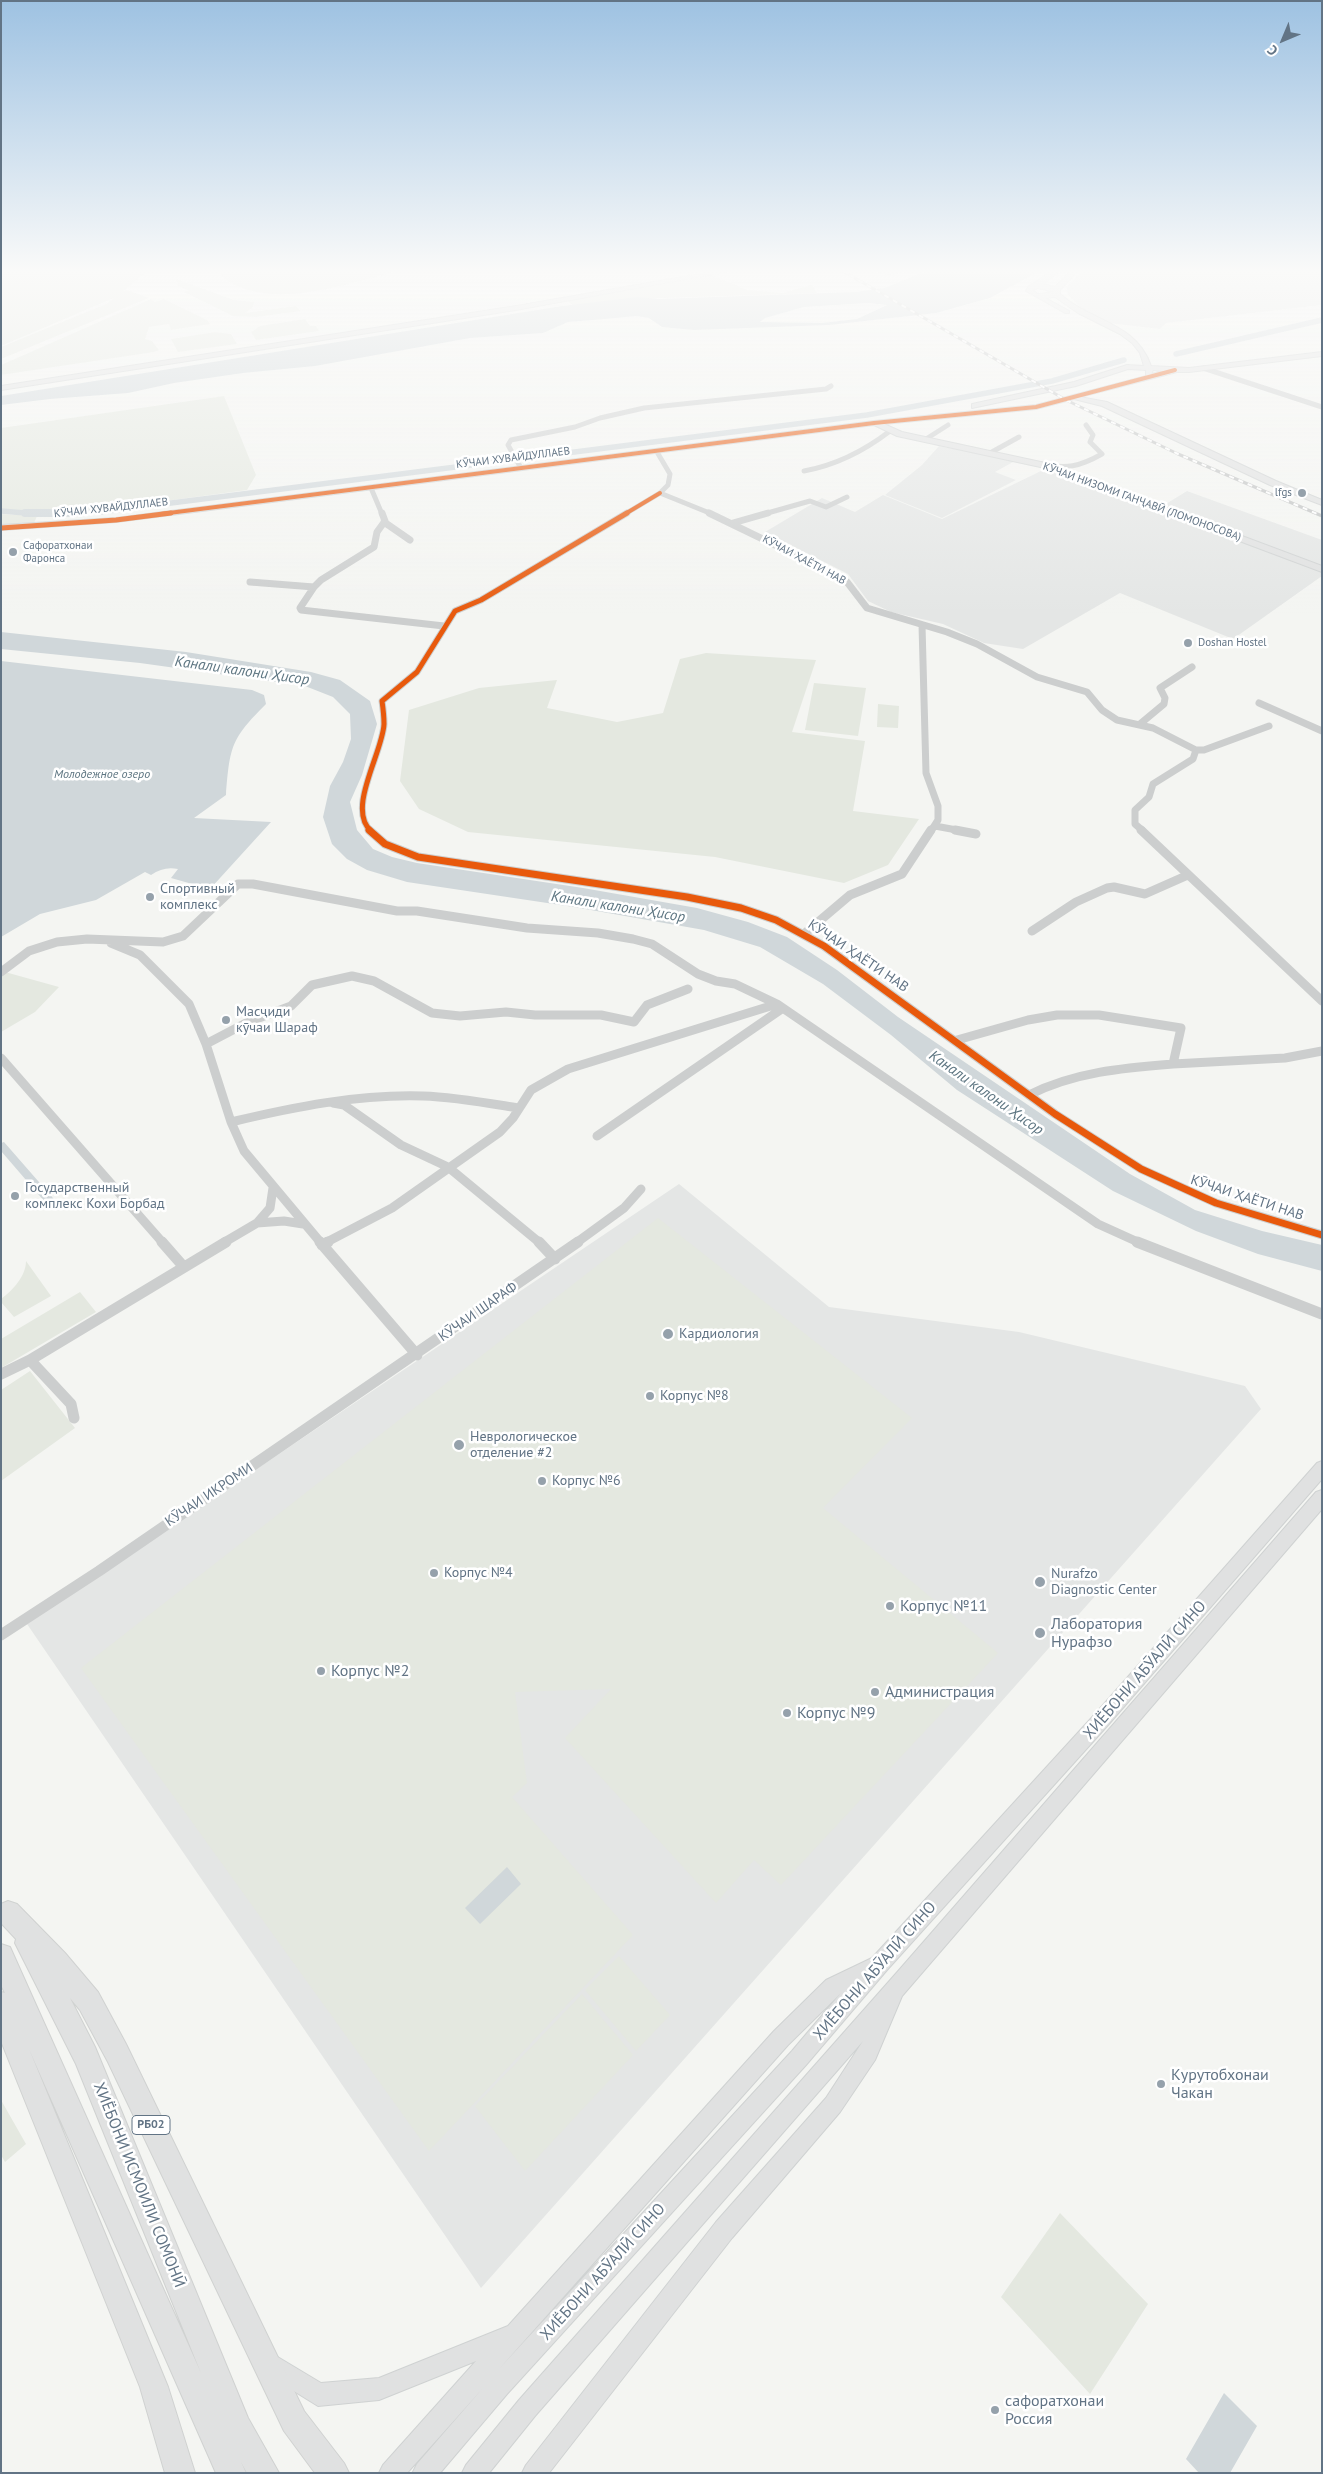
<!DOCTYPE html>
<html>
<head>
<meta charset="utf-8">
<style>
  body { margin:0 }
  #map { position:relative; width:1323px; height:2474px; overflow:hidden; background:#f4f5f2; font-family:"PT Sans",sans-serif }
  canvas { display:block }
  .frame { position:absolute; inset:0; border:2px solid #627485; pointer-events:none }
  .north { position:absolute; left:1258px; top:15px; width:50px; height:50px; -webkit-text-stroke:4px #fff; paint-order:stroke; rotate:225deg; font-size:14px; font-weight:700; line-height:20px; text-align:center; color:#627485 }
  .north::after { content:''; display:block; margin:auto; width:18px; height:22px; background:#627485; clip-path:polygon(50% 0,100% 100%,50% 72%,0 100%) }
</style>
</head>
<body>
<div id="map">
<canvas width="1323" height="2474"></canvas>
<div class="frame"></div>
<div class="north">С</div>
</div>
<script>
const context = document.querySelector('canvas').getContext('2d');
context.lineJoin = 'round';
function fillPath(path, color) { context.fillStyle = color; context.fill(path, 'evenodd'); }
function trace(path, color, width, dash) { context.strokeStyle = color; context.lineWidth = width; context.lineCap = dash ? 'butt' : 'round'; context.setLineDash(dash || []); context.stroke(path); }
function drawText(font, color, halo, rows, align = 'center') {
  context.font = font + ' "PT Sans",sans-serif'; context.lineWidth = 5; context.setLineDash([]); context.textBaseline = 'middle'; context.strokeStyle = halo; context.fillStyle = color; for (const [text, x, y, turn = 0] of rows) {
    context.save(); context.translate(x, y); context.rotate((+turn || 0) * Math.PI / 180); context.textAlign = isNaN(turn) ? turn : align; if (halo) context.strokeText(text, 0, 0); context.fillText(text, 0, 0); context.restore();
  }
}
const built = new Path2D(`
  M 1083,270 L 1322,270 L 1322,305 L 1166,323 L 1160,329 L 1108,323 L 1080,307 L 1068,295 L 1067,287 Z
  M 939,446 L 1015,461 L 995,472 L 1016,480 L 942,518 L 885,495 L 922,465 Z
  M 1045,469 L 1156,510 L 1187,491 L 1322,540 L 1322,576 L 1233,639 L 1120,593 L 1023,649 L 984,643 L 943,624 L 891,612 L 868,601 L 848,574 L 765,532 L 822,498 L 855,512 L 883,495 L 942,519 Z
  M 679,1184 L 829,1307 L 1019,1332 L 1245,1386 L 1261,1409 L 481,2288 L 27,1624 Z`);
const green = new Path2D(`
  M 1,270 L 149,270 L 123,291 L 127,290 L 149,298 L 1,359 L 1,347 L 106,304 L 114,298 L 1,346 Z
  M 220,270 L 401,270 C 353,282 283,308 235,285 C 229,282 221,278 220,270 Z
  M 712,275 L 747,290 L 783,293 L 812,285 L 817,293 L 633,299 L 574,306 L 567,301 Z
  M 176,279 L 234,300 L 254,302 L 253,307 L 245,313 L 296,306 L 301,311 L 256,317 L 233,316 L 184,292 L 189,290 L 178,286 Z
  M 151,299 L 155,302 L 164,299 L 207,320 L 210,324 L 171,330 L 169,324 L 149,327 L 145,339 L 152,341 L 159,350 L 154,352 L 1,375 L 1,365 Z
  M 305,319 L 310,326 L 316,326 L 319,331 L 256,340 L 251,332 L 260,326 Z
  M 215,332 L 231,334 L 237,344 L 178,352 L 171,339 Z
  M 224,396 L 256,475 L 247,490 L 99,510 L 1,510 L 1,428 Z
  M 1,514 L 37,516 L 34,523 L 1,525 Z
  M 706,653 L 816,660 L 792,732 L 865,741 L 853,811 L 919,819 L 888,865 L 844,883 L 715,857 L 468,832 L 419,809 L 400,781 L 409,710 L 479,688 L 557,680 L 547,708 L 617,722 L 663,713 L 680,659 Z
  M 814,683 L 866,688 L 858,736 L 805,730 Z
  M 878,704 L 899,706 L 898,728 L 877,727 Z
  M 5,972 L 59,987 L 35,1012 L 1,1032 L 1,975 Z
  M 658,1218 L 912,1418 L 823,1508 L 998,1653 L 781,1885 L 754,1860 L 716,1903 L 565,1738 L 611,1689 L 515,1692 L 527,1783 L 512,1797 L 633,1935 L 429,2151 L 81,1668 Z
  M 26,1261 L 51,1296 L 14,1317 L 1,1302 L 1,1299 C 13,1290 26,1276 26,1261 Z
  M 80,1292 L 96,1312 L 1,1368 L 1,1339 Z
  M 30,1371 L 75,1428 L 1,1481 L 1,1390 Z
  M 619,1956 L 670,2015 L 636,2051 L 585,1990 Z
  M 582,1994 L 633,2055 L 525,2171 L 475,2106 Z
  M 1,2100 L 26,2144 L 5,2162 L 1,2155 Z
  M 1060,2213 L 1148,2304 L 1090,2394 L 1001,2297 Z`);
const water = new Path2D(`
  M 930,270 L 1041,270 L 990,298 L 936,313 L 829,325 L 694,330 L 662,327 L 649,318 L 636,316 L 616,318 L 568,322 L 543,333 L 470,338 L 315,366 L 243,373 L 174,383 L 128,393 L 50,399 L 1,405 L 1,396 L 562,306 L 638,297 L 658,299 L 856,292 L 884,288 ZM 868,303 L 887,305 L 857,319 L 822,323 L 760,322 L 765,318 L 804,307 Z
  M 1,632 L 186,652 L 311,672 L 340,680 L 370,701 L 377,724 L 362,775 L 350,802 L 357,830 L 373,849 L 392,857 L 417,863 L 583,888 L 697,908 L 748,922 L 787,937 L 837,970 L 898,1017 L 1130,1174 L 1195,1210 L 1262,1231 L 1322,1245 L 1322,1271 L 1258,1254 L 1196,1231 L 1113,1191 L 957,1090 L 891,1035 L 823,984 L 760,947 L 704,930 L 574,907 L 407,882 L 367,870 L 347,859 L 332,844 L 323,817 L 330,786 L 343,762 L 351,739 L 350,714 L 333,697 L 305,686 L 140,663 L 1,649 Z
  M 1,661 L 252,690 L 264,695 L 266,704 C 231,739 230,746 226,795 L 194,818 L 271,822 L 210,889 L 171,878 L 178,869 C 168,867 160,869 151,875 L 145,872 L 96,900 L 40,914 L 1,937 Z
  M 4,1142 L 59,1205 L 51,1209 L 1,1151 L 1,1143 Z
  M 507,1867 L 521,1884 L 480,1924 L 465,1908 Z
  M 1224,2393 L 1257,2426 L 1230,2473 L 1199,2473 L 1186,2459 Z`);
const canalFar1 = new Path2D(`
  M 1176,354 L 1322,320
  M 1,511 L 38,514 L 100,512 L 867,415 L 1052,381 L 1124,360`);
const canal = new Path2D(`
  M 25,513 L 70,513`);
const streetFar3 = new Path2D(`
  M 1203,368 L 1322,407
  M 926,439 L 948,425
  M 657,452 L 670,474 L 668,485 L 660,493 L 712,514
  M 990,453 L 1019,437
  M 1041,464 C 1067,469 1079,467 1102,454 L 1090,442 L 1093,435 L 1086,425
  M 521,468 L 508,445 L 511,440 L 575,427 L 600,418 L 644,408 L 826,389 L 831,386
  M 804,471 C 837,465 864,451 890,431
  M 371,488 L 382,514
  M 625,514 L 660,493
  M 764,514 L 810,501 L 826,507 L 847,497`);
const streetFar2 = new Path2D(`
  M 709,513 L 837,575 L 847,582 L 867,608 L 947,632 L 977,644 L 1037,677 L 1087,692 L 1102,710 L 1117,720 L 1153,728 L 1196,750 L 1193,759 L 1153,784 L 1149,797 L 1135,810 L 1135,824 L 1143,831
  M 384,522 L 410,540
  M 733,523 L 768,513
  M 250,582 L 314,587 L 321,580 L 374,547 L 377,532 L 385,521 L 382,513
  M 314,587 L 300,608 L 301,610 L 444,626
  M 922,625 L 926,773 L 938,806 L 938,820 L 931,831
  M 1259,703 L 1322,731
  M 1140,724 L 1164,704 L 1165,698 L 1160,688 L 1192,667
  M 1196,750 L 1204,750 L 1269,726
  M 935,826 L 962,831
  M 371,831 C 346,809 383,752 384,724 C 384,717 383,708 382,701 L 417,672 L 455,611 L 481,600 L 627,513`);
const streetFar1 = new Path2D(`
  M 369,830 L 385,844 L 418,857 L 687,897 L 741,908 L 776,920 L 824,946 L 1055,1114 L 1141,1169 L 1216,1203 L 1322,1235
  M 955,830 L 976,834
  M 1141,830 L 1322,1001
  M 1032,931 L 1076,902 L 1107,888 L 1114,887 L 1145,894 L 1188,875
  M 804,934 L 850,895 L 902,874 L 931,830
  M 111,943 L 140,955 L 189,1004 L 206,1044 L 231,1122 L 244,1151 L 321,1243
  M 1,972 L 29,951 L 57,942 L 87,939 L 163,942 L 183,936 L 238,884 L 253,884 L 397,911 L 417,911 L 527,928 L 598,933 L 633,939 L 652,944 L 698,974 L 716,981 L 735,984 L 777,1004 L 1098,1224 L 1140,1243
  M 957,1040 L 1028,1020 L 1057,1015 L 1099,1015 L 1181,1028 L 1173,1064 L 1285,1058 L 1322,1051
  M 206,1044 L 248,1022 L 291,1006 L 312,985 L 352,976 L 374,981 L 432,1013 L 460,1016 L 506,1012 L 535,1015 L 601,1015 L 634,1022 L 647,1005 L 688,989
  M 1,1058 L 163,1243
  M 1029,1095 C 1074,1072 1123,1068 1173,1064
  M 333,1103 L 344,1105 L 401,1145 L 448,1167 L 540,1243
  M 231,1122 C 294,1107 358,1094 423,1096 C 455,1097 487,1103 518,1108
  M 597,1136 L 783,1008
  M 257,1223 L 284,1221 L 303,1224
  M 223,1243 L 257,1223 L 270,1208 L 273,1188
  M 325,1243 L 392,1208 L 500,1132 L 513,1118 L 531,1090 L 568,1069 L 777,1004
  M 576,1243 L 624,1208 L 641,1189`);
const street = new Path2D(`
  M 162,1242 L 183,1266
  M 320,1242 L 417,1355
  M 539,1242 L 555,1259
  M 1137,1242 L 1322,1314
  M 322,1245 L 328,1242
  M 30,1360 L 71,1404 L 74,1418
  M 1,1374 L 30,1360 L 226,1242
  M 1,1635 L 99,1571 L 578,1242`);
const secondary = new Path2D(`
  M 723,270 L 735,270 L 516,310 L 1,390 L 1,386 L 516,306 Z
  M 872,270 L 910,270 L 888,274 Z
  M 1054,270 L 1061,270 L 1043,284 L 1055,287 L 1072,270 L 1078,270 L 1060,290 L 1060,294 C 1091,322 1136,322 1151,366 L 1189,368 L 1322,352 L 1322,356 L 1189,372 L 1177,372 L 1080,397 L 1107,402 L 1276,481 L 1322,500 L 1322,505 L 1270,485 L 1102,406 L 1074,399 L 1036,409 L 884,424 L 902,432 L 1050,464 L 1322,566 L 1322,572 L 1045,468 L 897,436 L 874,425 L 116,522 L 1,530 L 1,525 L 116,518 L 874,421 L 1036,405 L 1146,376 L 1146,370 L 1128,369 L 1076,386 L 972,408 L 972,404 L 1074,382 L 1127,365 L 1144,366 L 1140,353 L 1132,343 L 1120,334 L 1078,313 L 1055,297 L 1045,298 L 1069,311 L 1069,313 L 1065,313 L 1026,291 L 1029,286 ZM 1038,288 L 1054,292 L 1038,294 L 1032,290 ZM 1153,370 L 1164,371 L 1151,374 Z
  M 1322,1461 L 1322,1479 L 1108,1725 L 887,1970 L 806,2065 L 507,2394 L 440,2473 L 413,2472 L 417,2464 L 483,2388 L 407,2473 L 379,2473 L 383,2465 L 476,2361 L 379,2400 L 318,2406 L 263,2372 L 260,2364 L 263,2356 L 271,2353 L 321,2383 L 379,2378 L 508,2326 L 774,2031 L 826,1980 L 872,1958 L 1096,1713 L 1317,1463 ZM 841,1993 L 792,2051 L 499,2369 L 788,2045 Z
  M 1322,1490 L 1322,1509 L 902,1996 L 875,2060 L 840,2112 L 732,2238 L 549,2473 L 522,2473 L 526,2465 L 716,2222 L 826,2098 L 863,2041 L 535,2416 L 489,2473 L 462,2473 L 466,2465 L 519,2400 L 900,1969 L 1316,1492 Z`);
const highway = new Path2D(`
  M 8,1901 L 17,1904 L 65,1953 L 98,1992 L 126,2044 L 304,2411 L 344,2463 L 349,2473 L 315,2473 L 284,2431 L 108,2062 L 80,2010 L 70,1998 L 95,2047 L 248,2418 L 279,2473 L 247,2473 L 241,2462 L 246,2473 L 216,2473 L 29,2049 L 168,2387 L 195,2473 L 165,2473 L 140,2387 L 1,2041 L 1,1992 L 5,1993 L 1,1985 L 1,1944 L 10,1947 L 201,2373 L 76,2064 L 15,1943 L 16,1939 L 1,1923 L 1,1904 Z`);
const rail = new Path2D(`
  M 841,270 L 1066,400 L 1178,454 L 1322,516`);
const cyclewayFar2 = new Path2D(`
  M 161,514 L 874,423 L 1036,407 L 1175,370
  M 625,514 L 660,493`);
const cyclewayFar1 = new Path2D(`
  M 1,528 L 116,520 L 171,513
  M 371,831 C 346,809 383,752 384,724 C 384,717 383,708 382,701 L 417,672 L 455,611 L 481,600 L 627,513`);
const cycleway = new Path2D(`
  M 369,830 L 385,844 L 418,857 L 687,897 L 741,908 L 776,920 L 824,946 L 1055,1114 L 1141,1169 L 1216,1203 L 1322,1235`);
const markers = [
  [1302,493,5,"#95a1ab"],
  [13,552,5,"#95a1ab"],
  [1188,643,5,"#95a1ab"],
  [150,897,5,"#95a1ab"],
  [226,1020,5,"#95a1ab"],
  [15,1196,5,"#95a1ab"],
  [668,1334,6,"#95a1ab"],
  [650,1396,5,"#95a1ab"],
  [459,1445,6,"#95a1ab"],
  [542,1481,5,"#95a1ab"],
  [434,1573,5,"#95a1ab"],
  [1040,1582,6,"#95a1ab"],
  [890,1606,5,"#95a1ab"],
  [1040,1633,6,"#95a1ab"],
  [321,1671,5,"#95a1ab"],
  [875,1692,5,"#95a1ab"],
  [787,1713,5,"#95a1ab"],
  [1161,2084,5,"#95a1ab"],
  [995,2410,5,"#95a1ab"]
];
const farStreetnames = [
  ["КӮЧАИ ХУВАЙДУЛЛАЕВ",513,458,-7],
  ["КӮЧАИ НИЗОМИ ГАНҶАВӢ (ЛОМОНОСОВА)",1142,502,20],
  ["КӮЧАИ ХУВАЙДУЛЛАЕВ",111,508,-6],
  ["КӮЧАИ ҲАЁТИ НАВ",804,560,28]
];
const farPoinames = [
  ["lfgs",1292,493,"right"],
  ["Сафоратхонаи",23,546],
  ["Фаронса",23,559],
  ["Doshan Hostel",1198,643]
];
const farWaternames = [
  ["Молодежное озеро",102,775]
];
const shields = [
  [151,2125,38]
];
const shieldNames = [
  ["РБ02",151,2125]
];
const poiNames = [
  ["Спортивный",160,889],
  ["комплекс",160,905],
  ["Масҷиди",236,1012],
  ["кӯчаи Шараф",236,1028],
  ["Государственный",25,1188],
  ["комплекс Кохи Борбад",25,1204],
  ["Кардиология",679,1334],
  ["Корпус №8",660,1396],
  ["Неврологическое",470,1437],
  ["отделение #2",470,1453],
  ["Корпус №6",552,1481],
  ["Корпус №4",444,1573],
  ["Nurafzo",1051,1574],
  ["Diagnostic Center",1051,1590]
];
const streetNames = [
  ["КӮЧАИ ҲАЁТИ НАВ",858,956,34],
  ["КӮЧАИ ҲАЁТИ НАВ",1247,1198,18],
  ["КӮЧАИ ШАРАФ",478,1312,-35],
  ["КӮЧАИ ИКРОМИ",209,1495,-34]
];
const waterNames = [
  ["Канали калони Ҳисор",242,671,8],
  ["Канали калони Ҳисор",618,907,9],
  ["Канали калони Ҳисор",986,1093,35]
];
const nearPoinames = [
  ["Корпус №11",900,1606],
  ["Лаборатория",1051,1624],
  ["Нурафзо",1051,1642],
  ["Корпус №2",331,1671],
  ["Администрация",885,1692],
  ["Корпус №9",797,1713],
  ["Курутобхонаи",1171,2075],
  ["Чакан",1171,2093],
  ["сафоратхонаи",1005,2401],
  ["Россия",1005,2419]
];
const nearStreetnames = [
  ["ХИЁБОНИ АБӮАЛӢ СИНО",1145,1670,-49],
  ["ХИЁБОНИ АБӮАЛӢ СИНО",875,1971,-49],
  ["ХИЁБОНИ ИСМОИЛИ СОМОНӢ",139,2185,68],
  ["ХИЁБОНИ АБӮАЛӢ СИНО",603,2272,-48]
];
fillPath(built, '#e4e6e5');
fillPath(green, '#e4e8e0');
fillPath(water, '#d0d7da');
trace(canalFar1, '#d0d7da', 5.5);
trace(canal, '#d0d7da', 8);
trace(secondary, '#cfd2d2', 2);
trace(highway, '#d0d2d1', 2);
trace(streetFar3, '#cccece', 5);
trace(streetFar2, '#cccece', 7);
trace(streetFar1, '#cccece', 9);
trace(street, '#cccece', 11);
fillPath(secondary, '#e0e1e1');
fillPath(highway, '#e0e1e1');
trace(rail, '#c2c4c4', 3);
trace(rail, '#fff', 2, [5]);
trace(cyclewayFar2, '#e8590c', 4);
trace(cyclewayFar1, '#e8590c', 5);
trace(cycleway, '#e8590c', 7);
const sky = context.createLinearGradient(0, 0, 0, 616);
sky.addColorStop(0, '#9ec2e2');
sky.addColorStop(0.44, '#fafaf9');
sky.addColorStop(1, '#fafaf900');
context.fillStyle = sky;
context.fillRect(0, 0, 1323, 616);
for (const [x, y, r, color] of markers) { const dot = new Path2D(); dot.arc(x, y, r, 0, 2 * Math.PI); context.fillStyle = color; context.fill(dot); trace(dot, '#fff', 2); }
drawText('11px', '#627485', '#fff', farStreetnames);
drawText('11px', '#627485', '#fff', farPoinames, 'left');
drawText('italic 12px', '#5e7682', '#fff', farWaternames);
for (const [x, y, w] of shields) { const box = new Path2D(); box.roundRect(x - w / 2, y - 9.5, w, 19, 4); context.fillStyle = '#fff'; context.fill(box); trace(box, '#627485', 1); }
drawText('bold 12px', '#627485', null, shieldNames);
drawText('14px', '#627485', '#fff', poiNames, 'left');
drawText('14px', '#627485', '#fff', streetNames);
drawText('italic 15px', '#5e7682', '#fff', waterNames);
drawText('16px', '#627485', '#fff', nearPoinames, 'left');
drawText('16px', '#627485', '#fff', nearStreetnames);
</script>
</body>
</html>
